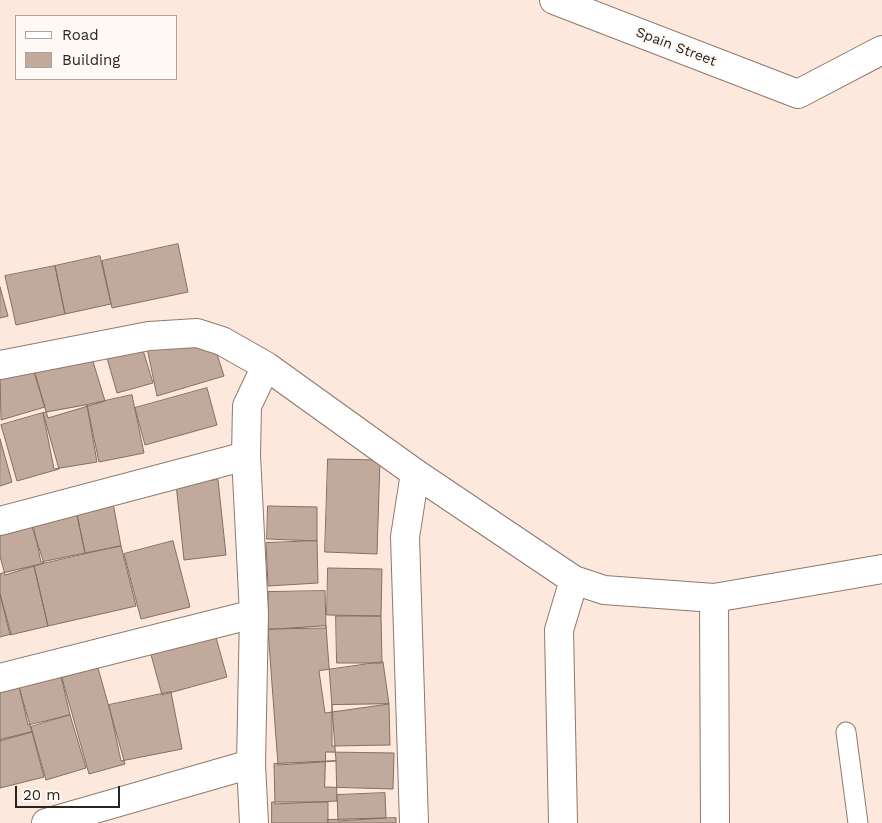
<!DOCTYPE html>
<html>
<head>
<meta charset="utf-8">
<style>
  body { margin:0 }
  #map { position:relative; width:882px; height:823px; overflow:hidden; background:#fce8dc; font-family:"Work Sans",sans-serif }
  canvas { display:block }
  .legend { position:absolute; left:15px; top:15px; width:162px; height:65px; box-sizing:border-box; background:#fef9f5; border:1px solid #aaa39f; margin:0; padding:6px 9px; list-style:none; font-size:15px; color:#2b231d }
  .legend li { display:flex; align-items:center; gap:10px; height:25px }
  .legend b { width:25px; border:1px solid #aaa39f }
  .scale { position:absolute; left:15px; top:786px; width:105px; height:22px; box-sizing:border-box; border:2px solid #2b231d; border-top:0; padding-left:6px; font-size:15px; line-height:18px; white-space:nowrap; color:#2b231d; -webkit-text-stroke:4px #fef9f5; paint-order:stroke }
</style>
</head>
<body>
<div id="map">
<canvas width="882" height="823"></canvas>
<ul class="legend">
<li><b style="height:6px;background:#fff"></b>Road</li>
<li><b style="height:14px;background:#c1aa9b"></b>Building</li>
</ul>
<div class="scale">20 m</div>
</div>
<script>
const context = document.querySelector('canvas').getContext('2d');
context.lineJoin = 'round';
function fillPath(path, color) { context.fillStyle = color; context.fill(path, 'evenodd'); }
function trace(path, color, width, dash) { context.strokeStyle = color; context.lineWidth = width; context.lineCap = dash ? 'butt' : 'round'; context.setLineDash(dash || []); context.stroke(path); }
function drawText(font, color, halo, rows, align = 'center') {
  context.font = font + ' "Work Sans",sans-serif'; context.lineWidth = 4.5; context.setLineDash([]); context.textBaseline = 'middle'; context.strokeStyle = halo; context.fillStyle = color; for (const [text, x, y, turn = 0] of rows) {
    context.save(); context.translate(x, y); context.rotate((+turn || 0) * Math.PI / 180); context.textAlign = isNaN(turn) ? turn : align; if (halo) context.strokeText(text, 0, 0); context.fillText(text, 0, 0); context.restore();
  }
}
const building = new Path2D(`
  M 178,244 L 188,292 L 112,308 L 102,261 Z
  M 100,256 L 111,304 L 65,314 L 55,266 Z
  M 55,266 L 65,314 L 16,325 L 5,276 Z
  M 0,287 L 8,316 L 0,318 Z
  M 192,341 L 215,348 L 224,376 L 157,396 L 147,348 Z
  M 142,347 L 153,383 L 117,393 L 107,358 Z
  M 91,355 L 105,401 L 48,418 L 34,372 Z
  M 32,363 L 45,407 L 1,420 L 0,373 Z
  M 207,388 L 217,425 L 145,445 L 135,408 Z
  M 132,395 L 144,453 L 99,462 L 87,405 Z
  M 87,405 L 97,462 L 54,469 L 43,413 Z
  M 43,413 L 59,469 L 17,481 L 1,425 Z
  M 0,439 L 12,482 L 0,486 Z
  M 328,459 L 380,460 L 377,554 L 325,552 Z
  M 218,480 L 226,555 L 184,560 L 176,484 Z
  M 113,503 L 121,546 L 85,553 L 76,510 Z
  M 268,506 L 317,507 L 317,541 L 267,539 Z
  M 76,510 L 85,553 L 41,562 L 32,520 Z
  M 29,518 L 44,563 L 5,575 L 0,556 L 0,523 Z
  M 173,541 L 190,607 L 141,619 L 124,554 Z
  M 317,541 L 318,583 L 268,586 L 266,543 Z
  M 121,546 L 136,606 L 48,626 L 34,566 Z
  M 34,566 L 48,626 L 10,635 L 0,594 L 0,574 Z
  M 328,568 L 382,569 L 381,616 L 327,615 Z
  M 325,591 L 326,628 L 268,629 L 268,592 Z
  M 0,594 L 11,634 L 0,637 Z
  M 336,616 L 381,616 L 382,663 L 337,663 Z
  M 326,626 L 336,761 L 278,765 L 268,630 Z
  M 215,634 L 227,677 L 162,695 L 150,651 Z
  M 383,662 L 389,704 L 325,713 L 319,671 Z
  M 98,668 L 125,764 L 89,774 L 62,678 Z
  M 61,676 L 70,715 L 28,725 L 19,686 Z
  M 16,677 L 32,732 L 0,741 L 0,682 Z
  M 171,692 L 182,749 L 121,761 L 109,705 Z
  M 389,704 L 390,745 L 332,746 L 332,705 Z
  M 70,715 L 86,768 L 46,780 L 31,727 Z
  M 32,732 L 44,777 L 0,788 L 0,740 Z
  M 326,752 L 394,753 L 393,789 L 325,787 Z
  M 336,761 L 337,801 L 275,804 L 274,764 Z
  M 385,793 L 386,818 L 338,821 L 337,795 Z
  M 272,802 L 328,802 L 328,823 L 272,823 Z
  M 396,818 L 396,823 L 328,823 L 327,820 Z`);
const service = new Path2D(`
  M 846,732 L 858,823`);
const minor = new Path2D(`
  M 554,0 L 798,94 L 882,50
  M 0,365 L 149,336 L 197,333 L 222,341 L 266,366 L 415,473 L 574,580 L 604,590 L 714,598 L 882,569
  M 0,521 L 246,456
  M 714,598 L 715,823
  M 0,678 L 254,614
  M 46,823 L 251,764
  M 254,823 L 251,764 L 254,614 L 246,456 L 247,406 L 266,366
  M 414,823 L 405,537 L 415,473
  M 563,823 L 559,630 L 574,580`);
const streetNames = [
  ["Spain Street",676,47,21]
];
fillPath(building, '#c1aa9b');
trace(building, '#846f62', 1);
trace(service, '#8f796c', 21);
trace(minor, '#8f796c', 30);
trace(service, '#fff', 19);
trace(minor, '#fff', 28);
drawText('14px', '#2b231d', '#fef9f5', streetNames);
</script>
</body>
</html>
